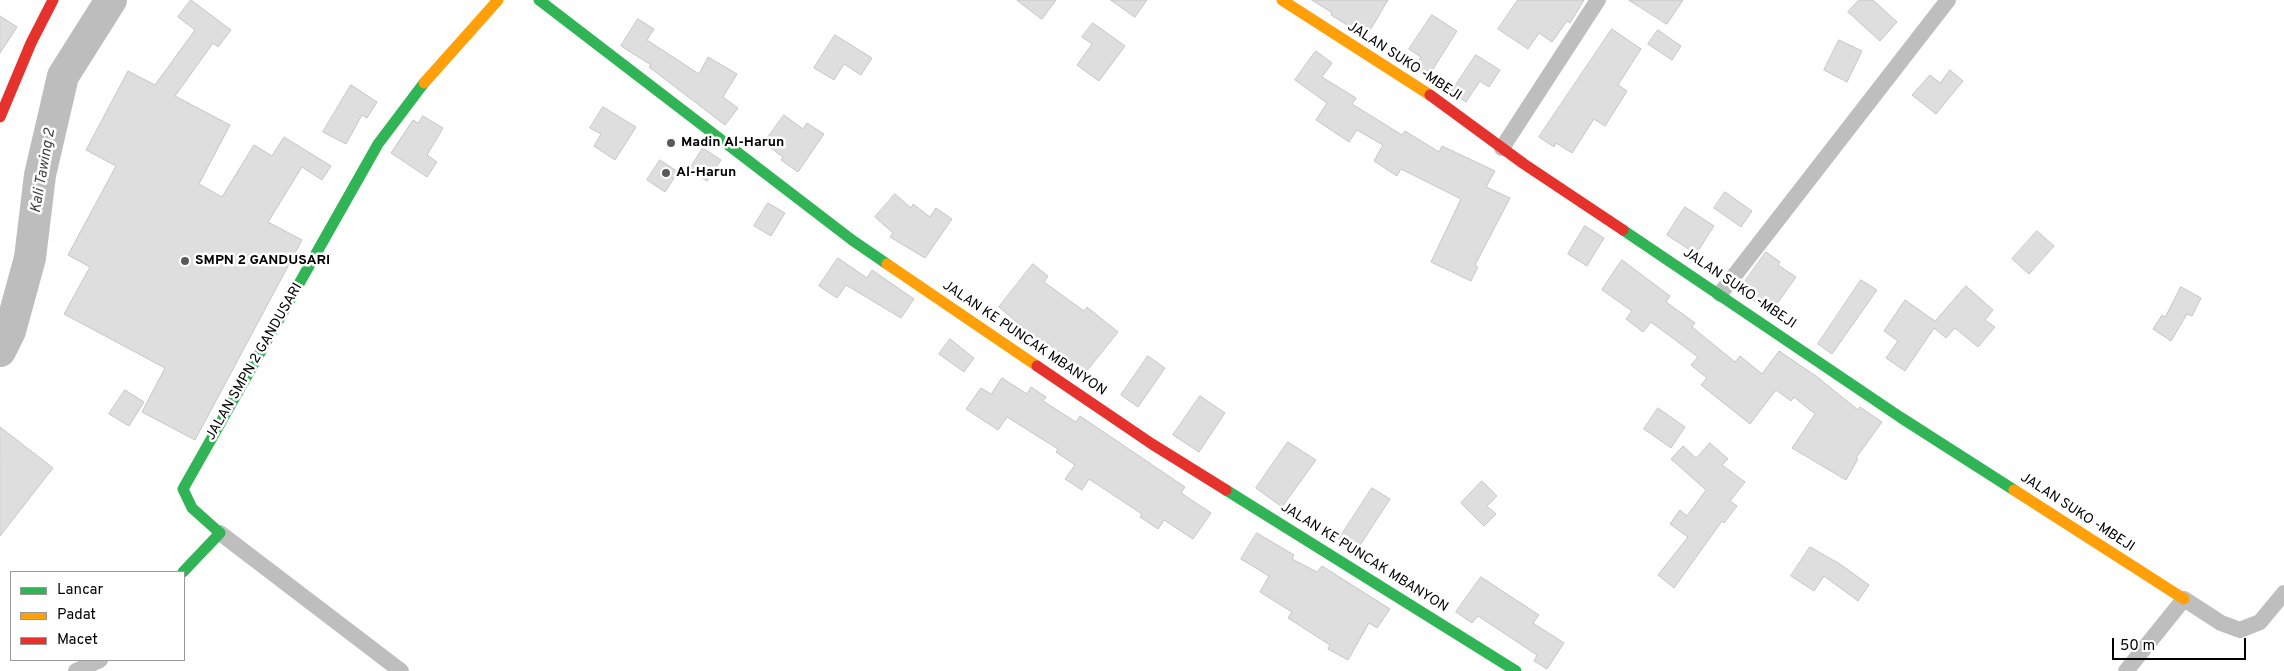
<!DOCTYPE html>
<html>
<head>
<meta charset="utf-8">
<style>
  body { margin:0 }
  #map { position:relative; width:2284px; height:671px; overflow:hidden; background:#fff; font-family:Overpass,sans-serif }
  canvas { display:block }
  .legend { position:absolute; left:10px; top:571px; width:175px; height:90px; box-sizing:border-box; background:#fff; border:1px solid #999; margin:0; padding:6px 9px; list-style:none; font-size:15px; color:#000 }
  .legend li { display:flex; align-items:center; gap:10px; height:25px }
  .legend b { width:25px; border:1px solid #999 }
  .scale { position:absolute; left:2112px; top:638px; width:134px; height:22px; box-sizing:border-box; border:2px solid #000; border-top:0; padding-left:6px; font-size:15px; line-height:18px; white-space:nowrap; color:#000; -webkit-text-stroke:4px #fff; paint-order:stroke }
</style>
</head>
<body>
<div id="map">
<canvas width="2284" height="671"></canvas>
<ul class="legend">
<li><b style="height:6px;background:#30b455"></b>Lancar</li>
<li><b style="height:6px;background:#ff9f0a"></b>Padat</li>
<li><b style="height:6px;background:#e5322d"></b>Macet</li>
</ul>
<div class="scale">50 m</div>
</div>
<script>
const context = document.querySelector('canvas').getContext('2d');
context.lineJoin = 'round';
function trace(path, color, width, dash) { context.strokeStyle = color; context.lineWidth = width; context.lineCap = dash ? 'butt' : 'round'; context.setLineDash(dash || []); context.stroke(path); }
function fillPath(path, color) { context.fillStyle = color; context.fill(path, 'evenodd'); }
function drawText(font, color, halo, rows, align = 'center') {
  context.font = font + ' Overpass,sans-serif'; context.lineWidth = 5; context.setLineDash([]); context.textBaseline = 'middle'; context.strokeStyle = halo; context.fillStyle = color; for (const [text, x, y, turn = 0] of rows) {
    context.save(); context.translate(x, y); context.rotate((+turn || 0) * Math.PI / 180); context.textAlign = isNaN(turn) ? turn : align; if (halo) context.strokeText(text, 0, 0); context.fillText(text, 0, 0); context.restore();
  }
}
const river = new Path2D(`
  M 0,351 L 10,331 L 30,258 L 40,175 L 63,76 L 111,0`);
const building = new Path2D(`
  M 191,0 L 231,30 L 218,47 L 213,43 L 175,96 L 230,125 L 199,184 L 222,197 L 254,145 L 272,156 L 284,137 L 331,166 L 322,180 L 302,167 L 268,222 L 302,240 L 195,440 L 142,412 L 165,368 L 64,314 L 90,267 L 68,255 L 116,166 L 86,150 L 128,71 L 155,85 L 195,30 L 178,17 Z
  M 1017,0 L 1056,0 L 1042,19 Z
  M 1111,0 L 1147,0 L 1135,17 Z
  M 1312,0 L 1388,0 L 1366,37 L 1331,15 L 1332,13 Z
  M 1518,0 L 1584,0 L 1570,23 L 1567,21 L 1552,42 L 1539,33 L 1528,49 L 1498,29 Z
  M 1629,0 L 1683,0 L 1667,24 Z
  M 1859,0 L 1873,0 L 1897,22 L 1880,41 L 1848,12 Z
  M 1432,15 L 1457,31 L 1428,77 L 1414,68 L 1421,57 L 1409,49 Z
  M 0,16 L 17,27 L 0,53 Z
  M 638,19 L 654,29 L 647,40 L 699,74 L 708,57 L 737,74 L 723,97 L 738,108 L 725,125 L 649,67 L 651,65 L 621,46 Z
  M 1093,23 L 1125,46 L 1099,81 L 1077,65 L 1092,44 L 1082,37 Z
  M 1612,29 L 1641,49 L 1618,85 L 1627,91 L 1605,126 L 1594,119 L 1572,153 L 1556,143 L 1554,147 L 1539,137 Z
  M 1658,30 L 1681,46 L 1672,60 L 1648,44 Z
  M 835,35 L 872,58 L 861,75 L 844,64 L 834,80 L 814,68 Z
  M 1839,40 L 1862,51 L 1847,82 L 1824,70 Z
  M 1316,51 L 1332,63 L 1322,77 L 1356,98 L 1352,104 L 1402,135 L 1405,131 L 1439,152 L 1442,146 L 1495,171 L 1486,187 L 1510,198 L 1475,265 L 1478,267 L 1471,281 L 1431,262 L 1461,199 L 1401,169 L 1397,176 L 1374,161 L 1383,145 L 1357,130 L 1349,142 L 1316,120 L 1327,103 L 1295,80 Z
  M 1476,55 L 1500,70 L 1489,87 L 1480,81 L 1466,102 L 1451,92 Z
  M 1950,70 L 1963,81 L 1936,114 L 1912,95 L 1930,75 L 1940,83 Z
  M 351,85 L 377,102 L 367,118 L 362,115 L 346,144 L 323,132 Z
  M 603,107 L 636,127 L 615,160 L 594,146 L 601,134 L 590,128 Z
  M 784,115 L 803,129 L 807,123 L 824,134 L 798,172 L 781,160 L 783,157 L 764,143 Z
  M 423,116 L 443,128 L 427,155 L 437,162 L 427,177 L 391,153 L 413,120 L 418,123 Z
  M 703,148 L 721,160 L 707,181 L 689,170 Z
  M 660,160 L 678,172 L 665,192 L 647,180 Z
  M 1725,192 L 1752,211 L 1741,227 L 1714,208 Z
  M 895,194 L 911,208 L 913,204 L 930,217 L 936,208 L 952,219 L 925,258 L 890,237 L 893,233 L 875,217 Z
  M 768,203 L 785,213 L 771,236 L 754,226 Z
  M 1685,207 L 1714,226 L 1696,254 L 1667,235 Z
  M 1585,226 L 1604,238 L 1587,266 L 1568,254 Z
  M 2037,231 L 2054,246 L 2029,274 L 2012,259 Z
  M 1766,252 L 1780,262 L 1778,265 L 1796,277 L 1771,312 L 1739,290 Z
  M 838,258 L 867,278 L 872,270 L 914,299 L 901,318 L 846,285 L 837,298 L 819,286 Z
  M 1622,260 L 1670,296 L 1666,302 L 1695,323 L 1692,327 L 1735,362 L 1740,356 L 1762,374 L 1779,351 L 1816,376 L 1858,410 L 1860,407 L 1882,422 L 1856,458 L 1858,459 L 1846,480 L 1792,448 L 1815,414 L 1794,397 L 1791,401 L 1776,390 L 1750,424 L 1701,385 L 1707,378 L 1691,365 L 1698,357 L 1651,322 L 1643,332 L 1626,319 L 1632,311 L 1602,290 Z
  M 1033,264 L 1048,276 L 1044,282 L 1084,311 L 1087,307 L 1118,332 L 1085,373 L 1046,342 L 1044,345 L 999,307 Z
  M 1861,280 L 1877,290 L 1832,354 L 1818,344 Z
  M 1966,286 L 1993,310 L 1985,320 L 1995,327 L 1978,347 L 1955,328 L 1946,338 L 1934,328 L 1905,371 L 1886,358 L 1898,341 L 1884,331 L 1905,300 L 1935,321 Z
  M 2181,287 L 2201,298 L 2192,316 L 2187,314 L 2171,341 L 2153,329 L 2162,315 L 2165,317 Z
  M 950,339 L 974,358 L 964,372 L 939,354 Z
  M 1148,356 L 1165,368 L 1138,407 L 1121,395 Z
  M 1002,378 L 1027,394 L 1031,387 L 1046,397 L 1043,401 L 1076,422 L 1080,416 L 1185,487 L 1181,493 L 1211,513 L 1193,539 L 1164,520 L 1158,529 L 1140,517 L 1142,514 L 1089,479 L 1082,490 L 1065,479 L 1075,465 L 1056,452 L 1058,449 L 1007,417 L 998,430 L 966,409 L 981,388 L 991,394 Z
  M 125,390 L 144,402 L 129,426 L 109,414 Z
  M 1200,396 L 1225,413 L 1199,452 L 1173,435 Z
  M 1658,408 L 1685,427 L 1671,448 L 1644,429 Z
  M 0,427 L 53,468 L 0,536 Z
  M 1288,442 L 1316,460 L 1282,507 L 1256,488 Z
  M 1710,443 L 1728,459 L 1722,465 L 1745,482 L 1730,501 L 1737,506 L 1724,523 L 1722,521 L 1674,588 L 1658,575 L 1688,537 L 1670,524 L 1680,510 L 1687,516 L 1706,490 L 1671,459 L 1683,446 L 1696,458 Z
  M 1482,481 L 1497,496 L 1487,506 L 1496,514 L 1484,526 L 1461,503 Z
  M 1372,488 L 1390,499 L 1357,550 L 1339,539 Z
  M 1257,533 L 1294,555 L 1292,559 L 1317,572 L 1322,566 L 1390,609 L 1377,628 L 1369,623 L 1348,660 L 1328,649 L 1330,645 L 1288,618 L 1292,612 L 1260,592 L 1269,576 L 1241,559 Z
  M 1810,547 L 1840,564 L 1869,585 L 1858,601 L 1824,576 L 1814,591 L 1791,576 Z
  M 1481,577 L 1539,615 L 1533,623 L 1564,643 L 1547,669 L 1534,661 L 1537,655 L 1478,616 L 1472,623 L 1456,612 Z`);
const street = new Path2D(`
  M 1502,148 L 1598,0
  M 1720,294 L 1948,0
  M 220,533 L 401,671
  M 76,671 L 100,660
  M 2126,671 L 2184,599 L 2221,623 L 2240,630 L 2260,622 L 2284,593`);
const fast = new Path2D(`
  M 539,0 L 852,240 L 887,264
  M 1623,230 L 1900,417 L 2014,490
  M 1226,490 L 1516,671
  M 183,572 L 220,533 L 192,508 L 183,489 L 378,144 L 424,83`);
const slow = new Path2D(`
  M 1282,0 L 1430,95
  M 424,83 L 498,0
  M 887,264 L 1037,366
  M 2014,490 L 2184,599`);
const jam = new Path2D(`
  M 1430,95 L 1524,164 L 1623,230
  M 0,117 L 31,43 L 53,0
  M 1037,366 L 1152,444 L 1226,490`);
const markers = [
  [671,143,5,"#595959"],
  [666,173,5,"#595959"],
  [185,261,5,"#595959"]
];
const streetNames = [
  ["JALAN SUKO -MBEJI",1404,62,33],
  ["JALAN SUKO -MBEJI",1739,289,34],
  ["JALAN KE PUNCAK MBANYON",1024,339,34],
  ["JALAN SMPN 2 GANDUSARI",255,362,-60],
  ["JALAN SUKO -MBEJI",2077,513,33],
  ["JALAN KE PUNCAK MBANYON",1364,558,32]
];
const poiNames = [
  ["Madin Al-Harun",681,143],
  ["Al-Harun",676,173],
  ["SMPN 2 GANDUSARI",195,261]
];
const waterNames = [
  ["Kali Tawing 2",44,171,-80]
];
trace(river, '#bdbdbd', 32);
fillPath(building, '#dedede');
trace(building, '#c6c6c6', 1);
trace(street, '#bebebe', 16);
trace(fast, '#30b455', 11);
trace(slow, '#ff9f0a', 11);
trace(jam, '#e5322d', 11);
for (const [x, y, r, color] of markers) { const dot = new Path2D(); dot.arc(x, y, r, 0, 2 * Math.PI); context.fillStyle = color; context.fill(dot); trace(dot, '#fff', 2); }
drawText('14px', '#000', '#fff', streetNames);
drawText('bold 14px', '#000', '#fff', poiNames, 'left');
drawText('italic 15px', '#424242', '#fff', waterNames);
</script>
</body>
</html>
